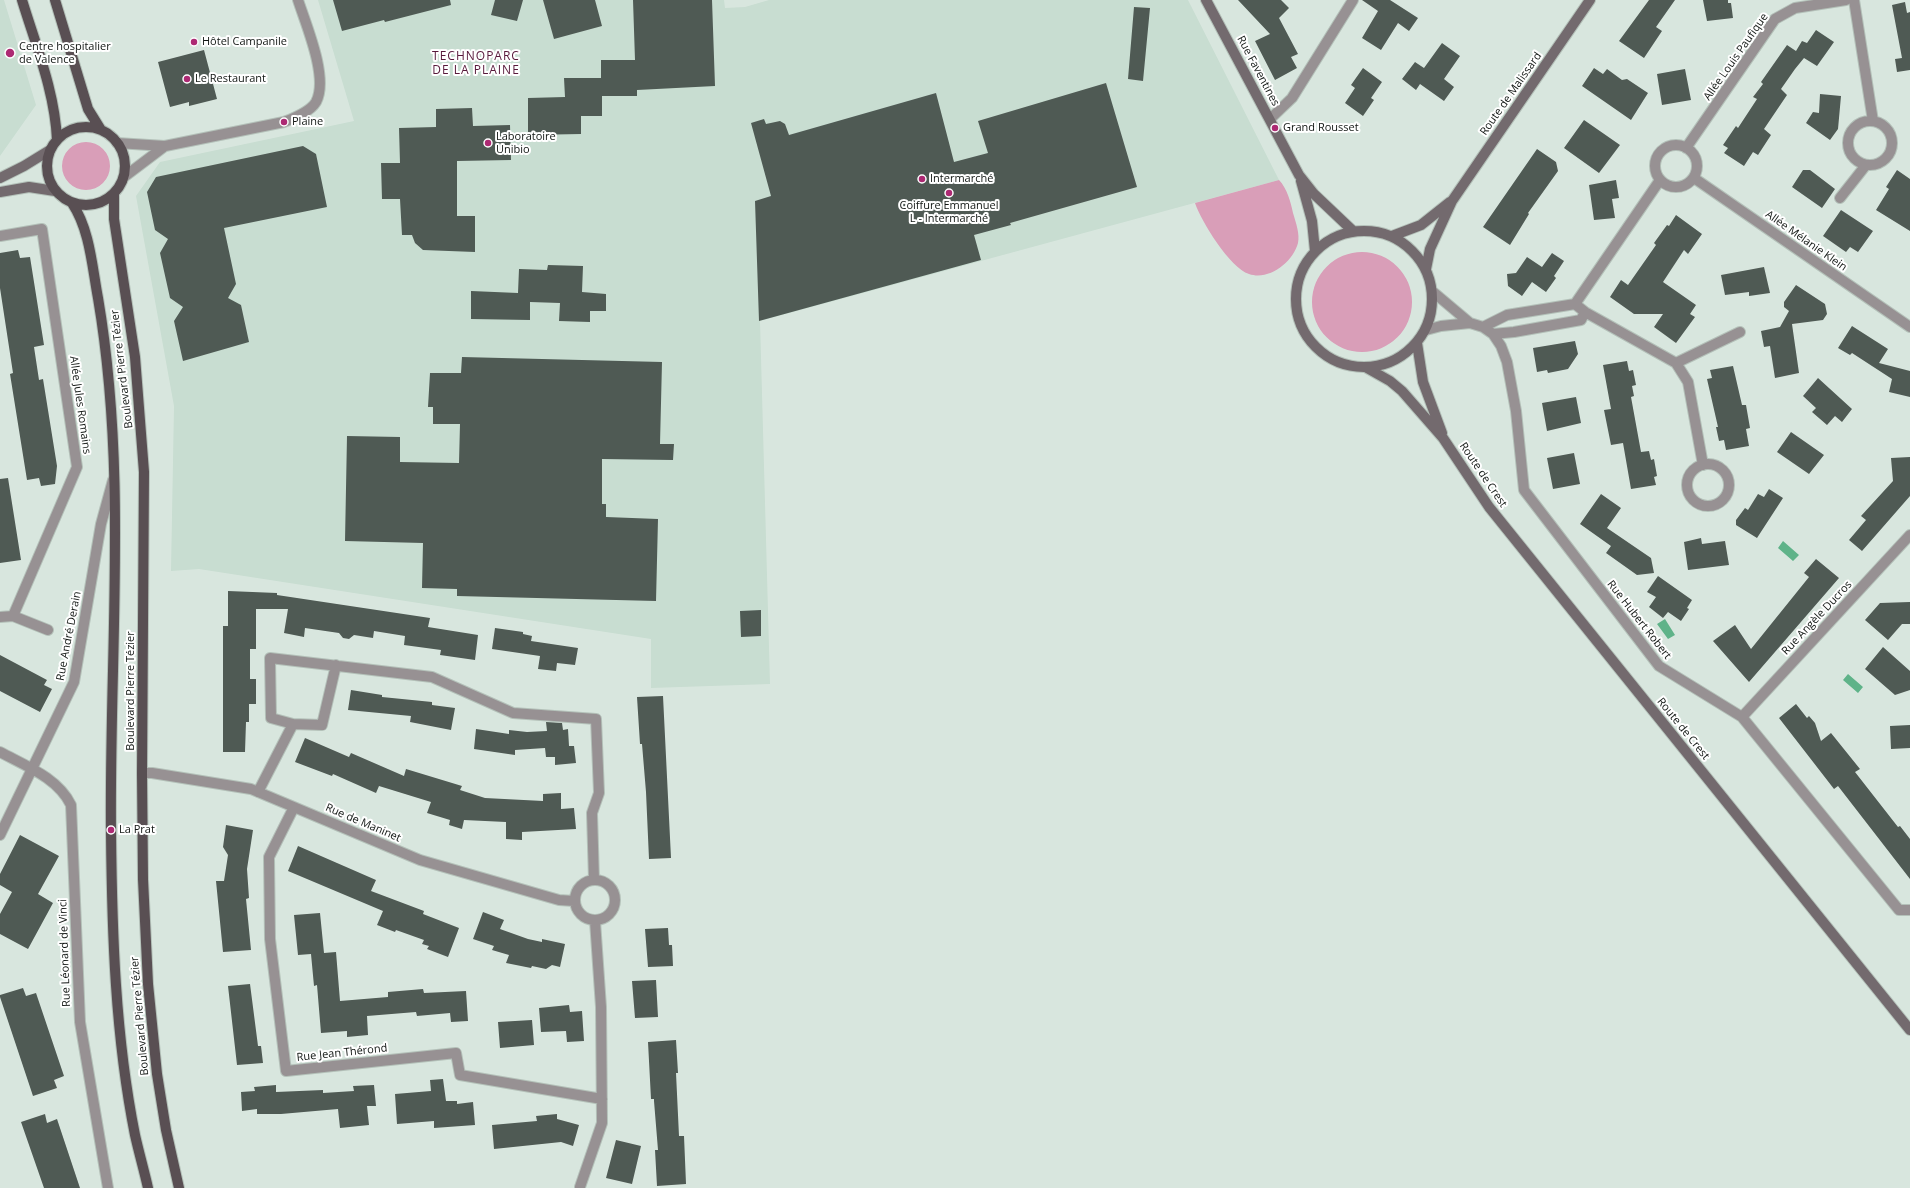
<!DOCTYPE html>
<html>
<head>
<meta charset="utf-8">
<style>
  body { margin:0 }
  canvas { display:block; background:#d8e6de }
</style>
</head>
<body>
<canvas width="1910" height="1188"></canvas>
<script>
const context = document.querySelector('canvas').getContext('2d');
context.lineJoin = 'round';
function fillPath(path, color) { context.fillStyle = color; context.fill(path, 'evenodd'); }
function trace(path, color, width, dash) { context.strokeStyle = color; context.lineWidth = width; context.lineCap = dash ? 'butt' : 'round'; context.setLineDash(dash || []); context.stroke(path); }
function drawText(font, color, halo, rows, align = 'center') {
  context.font = font + ' "Open Sans",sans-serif'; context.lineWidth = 4; context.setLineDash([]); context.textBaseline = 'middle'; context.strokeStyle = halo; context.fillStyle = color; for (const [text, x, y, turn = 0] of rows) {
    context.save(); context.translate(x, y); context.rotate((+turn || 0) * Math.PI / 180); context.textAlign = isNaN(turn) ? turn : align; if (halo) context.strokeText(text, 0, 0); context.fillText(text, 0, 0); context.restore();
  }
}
const built = new Path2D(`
  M 0,0 L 4,0 L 36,105 L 0,156 Z
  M 318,0 L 724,0 L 725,8 L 745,7 L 769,0 L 1188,0 L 1279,180 L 760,321 L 770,684 L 651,688 L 651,639 L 199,569 L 171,571 L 174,406 L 136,196 L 160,162 L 354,121 Z`);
const green = new Path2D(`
  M62 166a24 24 0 1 1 48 0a24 24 0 1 1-48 0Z
  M 1279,180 C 1287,188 1291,203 1293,213 C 1296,223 1300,234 1298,243 C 1293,262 1269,281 1249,274 C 1230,268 1201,221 1195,203 Z
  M1312 302a50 50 0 1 1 100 0a50 50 0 1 1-100 0Z`);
const water = new Path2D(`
  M 1783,541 L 1799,555 L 1793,561 L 1778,548 Z
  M 1665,619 L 1675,635 L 1668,639 L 1657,624 Z
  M 1848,674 L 1863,687 L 1858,693 L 1843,680 Z`);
const building = new Path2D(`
  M 333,0 L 450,0 L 451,5 L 385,22 L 384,20 L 342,31 Z
  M 495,0 L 523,0 L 517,21 L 491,15 Z
  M 543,0 L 595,0 L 602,26 L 554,39 Z
  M 633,0 L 712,0 L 715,86 L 637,90 L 637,96 L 602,96 L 602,116 L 581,116 L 581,134 L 528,135 L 528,98 L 565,97 L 564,78 L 601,78 L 601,60 L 635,60 Z
  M 1238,0 L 1281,0 L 1289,8 L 1279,18 L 1298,54 L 1291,57 L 1297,68 L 1275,80 L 1255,41 L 1270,34 Z
  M 1362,0 L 1390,0 L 1418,18 L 1409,31 L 1398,23 L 1381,50 L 1362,38 L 1378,11 Z
  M 1649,0 L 1675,0 L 1656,27 L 1662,31 L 1644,58 L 1619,41 Z
  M 1703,0 L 1728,0 L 1728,3 L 1731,3 L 1733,18 L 1707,21 Z
  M 1905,2 L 1907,13 L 1910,12 L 1910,70 L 1897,72 L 1895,59 L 1902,58 L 1892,5 Z
  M 1134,7 L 1150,8 L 1143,81 L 1128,79 Z
  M 1816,30 L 1834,42 L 1817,66 L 1804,58 L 1795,69 L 1781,89 L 1787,95 L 1764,129 L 1771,135 L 1758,155 L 1753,152 L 1744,166 L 1724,153 L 1728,148 L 1723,145 L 1736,126 L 1738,128 L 1757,99 L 1753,97 L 1763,84 L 1761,82 L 1787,45 L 1796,51 L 1802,41 L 1807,43 Z
  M 1442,43 L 1460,56 L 1444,79 L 1454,87 L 1444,101 L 1420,84 L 1416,90 L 1402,79 L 1415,62 L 1424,68 Z
  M 204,50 L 217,99 L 189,106 L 189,102 L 170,107 L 158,62 Z
  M 1363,68 L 1382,82 L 1371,98 L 1374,100 L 1363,116 L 1345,103 L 1355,88 L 1351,85 Z
  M 1594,68 L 1603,74 L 1607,69 L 1622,80 L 1627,79 L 1648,93 L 1631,120 L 1582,86 Z
  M 1685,69 L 1691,100 L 1662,105 L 1657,74 Z
  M 1106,83 L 1137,187 L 1010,223 L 1011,225 L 974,235 L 981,260 L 759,321 L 755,201 L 771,196 L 751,123 L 764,119 L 766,124 L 780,121 L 785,124 L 789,135 L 936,93 L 954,162 L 988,153 L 978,121 Z
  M 1820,94 L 1841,96 L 1838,129 L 1830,140 L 1806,123 L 1813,112 L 1819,113 Z
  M 472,108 L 473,126 L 510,125 L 511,160 L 457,161 L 457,216 L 475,216 L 475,252 L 423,250 L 415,243 L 412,235 L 402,235 L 400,199 L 382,199 L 381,163 L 400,163 L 399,128 L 436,127 L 436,109 Z
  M 1584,120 L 1620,145 L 1599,173 L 1564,148 Z
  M 303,146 L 316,154 L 327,207 L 224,228 L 236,284 L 228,298 L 241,305 L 249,342 L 183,361 L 174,321 L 183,307 L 170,298 L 160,253 L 168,239 L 155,230 L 147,192 L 156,177 Z
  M 1537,149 L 1556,162 L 1558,171 L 1528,213 L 1529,214 L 1510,245 L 1483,227 Z
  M 1803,170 L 1810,170 L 1835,189 L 1822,208 L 1792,187 Z
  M 1897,170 L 1910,179 L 1910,231 L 1876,210 L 1889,189 L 1886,187 Z
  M 1616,180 L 1619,198 L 1612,199 L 1615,218 L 1594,220 L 1589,185 Z
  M 1841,210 L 1873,231 L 1858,252 L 1850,247 L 1846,252 L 1823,236 Z
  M 1676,215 L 1702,234 L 1688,254 L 1684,250 L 1663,282 L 1696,305 L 1690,314 L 1695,317 L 1676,343 L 1654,327 L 1663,314 L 1634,314 L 1610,297 L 1621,280 L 1628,285 L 1656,245 L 1654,243 L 1667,225 L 1669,226 Z
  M 18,250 L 20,258 L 30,257 L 44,345 L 34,347 L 39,380 L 43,379 L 57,466 L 55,484 L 41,486 L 39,478 L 27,480 L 10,374 L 13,373 L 0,288 L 0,253 Z
  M 1552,253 L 1564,261 L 1554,276 L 1556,278 L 1546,292 L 1532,282 L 1522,296 L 1508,286 L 1507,274 L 1516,273 L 1527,257 L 1542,267 Z
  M 548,265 L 583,266 L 582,292 L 606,294 L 606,311 L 590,311 L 590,322 L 559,321 L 560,303 L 530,302 L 530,320 L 471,319 L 471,291 L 518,293 L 519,269 L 547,270 Z
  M 1764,267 L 1770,293 L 1749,296 L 1749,292 L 1725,295 L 1721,275 Z
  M 1796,285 L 1825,304 L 1827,314 L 1823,320 L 1792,324 L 1799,373 L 1775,378 L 1770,346 L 1764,347 L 1761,331 L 1780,327 L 1789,311 L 1784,307 L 1784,302 Z
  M 1852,326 L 1888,349 L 1879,363 L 1910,371 L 1910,397 L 1889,392 L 1892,379 L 1852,353 L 1850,355 L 1838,348 Z
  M 1575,341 L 1578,354 L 1568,369 L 1548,373 L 1547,370 L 1537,372 L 1533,348 Z
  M 462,357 L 662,362 L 660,444 L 674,444 L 673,460 L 602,459 L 602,504 L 606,504 L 606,517 L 658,519 L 656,601 L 457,596 L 457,589 L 422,588 L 423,543 L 345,541 L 347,436 L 400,437 L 400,462 L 459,463 L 460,424 L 433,424 L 433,407 L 428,407 L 430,373 L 461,373 Z
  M 1627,361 L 1629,371 L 1633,370 L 1636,385 L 1632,386 L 1634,396 L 1631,397 L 1641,452 L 1649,451 L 1651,460 L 1654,459 L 1657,476 L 1654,477 L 1656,485 L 1631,489 L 1623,443 L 1611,445 L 1604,410 L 1611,409 L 1603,365 Z
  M 1733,366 L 1742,405 L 1746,405 L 1750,428 L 1746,429 L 1749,446 L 1726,450 L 1724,440 L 1719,441 L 1716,427 L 1718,427 L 1707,379 L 1712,378 L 1710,370 Z
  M 1818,378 L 1852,409 L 1842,422 L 1835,416 L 1827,425 L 1812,412 L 1816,408 L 1803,396 Z
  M 1576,397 L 1581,423 L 1547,431 L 1542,403 Z
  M 1791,432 L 1824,455 L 1809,474 L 1777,452 Z
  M 1574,453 L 1580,484 L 1553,489 L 1547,458 Z
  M 1910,457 L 1910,496 L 1862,551 L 1849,540 L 1866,520 L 1861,516 L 1893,481 L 1891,458 Z
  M 8,478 L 21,560 L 0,563 L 0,479 Z
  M 1769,489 L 1783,498 L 1757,538 L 1736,525 L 1736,520 L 1745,508 L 1748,510 L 1758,494 L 1764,497 Z
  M 1601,494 L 1621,508 L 1607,528 L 1651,558 L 1654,573 L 1637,575 L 1606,553 L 1611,546 L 1580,524 Z
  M 1701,538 L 1702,544 L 1725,541 L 1729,565 L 1688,570 L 1684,542 Z
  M 1816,559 L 1839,578 L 1749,682 L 1713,641 L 1735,625 L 1751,649 L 1809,577 L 1804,573 Z
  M 1658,576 L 1692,600 L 1687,608 L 1689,609 L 1681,621 L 1668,612 L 1663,618 L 1649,607 L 1656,597 L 1647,592 Z
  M 228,591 L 277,593 L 277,595 L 430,618 L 428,627 L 478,635 L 475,660 L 440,655 L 441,650 L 404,645 L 405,636 L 374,631 L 373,638 L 354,635 L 349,639 L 343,638 L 339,633 L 305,628 L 304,637 L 284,633 L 288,609 L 256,609 L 256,649 L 250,649 L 250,679 L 256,679 L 256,704 L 249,704 L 249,722 L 246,722 L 245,752 L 223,752 L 223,626 L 228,626 Z
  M 1910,602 L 1910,624 L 1902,624 L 1888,640 L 1865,620 L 1880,603 Z
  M 761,610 L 761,636 L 741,637 L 740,611 Z
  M 495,628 L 523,632 L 523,634 L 532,636 L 531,641 L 578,648 L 575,665 L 557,663 L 556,671 L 538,669 L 540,656 L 492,649 Z
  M 1883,647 L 1910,671 L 1910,690 L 1895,695 L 1865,669 Z
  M 0,655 L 47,680 L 44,685 L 52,689 L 40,712 L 0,691 Z
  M 351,690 L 382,695 L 382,697 L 432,702 L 432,705 L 455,708 L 451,730 L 410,722 L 411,716 L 348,710 Z
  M 663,696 L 671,858 L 649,859 L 646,792 L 642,744 L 640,744 L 637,697 Z
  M 1796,704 L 1807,718 L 1809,716 L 1815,723 L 1821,741 L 1831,733 L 1860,769 L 1855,772 L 1898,827 L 1900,826 L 1910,839 L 1910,879 L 1838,786 L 1834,789 L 1779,718 Z
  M 546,722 L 562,723 L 563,730 L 568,729 L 569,746 L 574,746 L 576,763 L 555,765 L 555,757 L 546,757 L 545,748 L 515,750 L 515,755 L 474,749 L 476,729 L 509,734 L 509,730 L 527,732 L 547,731 Z
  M 1910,725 L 1910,748 L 1891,749 L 1890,726 Z
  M 305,738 L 349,757 L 351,753 L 404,776 L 406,769 L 462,786 L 460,790 L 485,798 L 543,801 L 543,794 L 561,793 L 561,809 L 574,808 L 576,829 L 522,832 L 522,840 L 506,839 L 506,822 L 464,820 L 462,829 L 449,825 L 450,820 L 427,813 L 431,802 L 379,786 L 376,793 L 333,774 L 332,776 L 295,762 Z
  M 226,825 L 253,830 L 247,869 L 249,898 L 246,899 L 251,950 L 223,952 L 216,881 L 224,881 L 228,855 L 223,847 Z
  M 20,835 L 59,856 L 38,894 L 53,903 L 28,949 L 0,934 L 0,914 L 12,892 L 0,885 L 0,874 Z
  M 298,846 L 376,880 L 371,891 L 424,911 L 423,914 L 459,928 L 448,957 L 427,949 L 429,946 L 422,944 L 424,940 L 396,930 L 395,932 L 377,925 L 383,911 L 288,871 Z
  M 483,912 L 504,920 L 500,929 L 528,939 L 542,942 L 542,939 L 565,944 L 560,967 L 552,965 L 546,969 L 532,966 L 531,968 L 506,963 L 509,955 L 492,950 L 494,946 L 473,939 Z
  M 320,913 L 324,953 L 336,952 L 340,1001 L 388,997 L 388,992 L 423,989 L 424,993 L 466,991 L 468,1021 L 451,1022 L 450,1013 L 417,1016 L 416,1012 L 367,1016 L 368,1035 L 347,1037 L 347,1031 L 321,1033 L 317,985 L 314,986 L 311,954 L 298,955 L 294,915 Z
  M 668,928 L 669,945 L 672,945 L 673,966 L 648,967 L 645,929 Z
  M 656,980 L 658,1017 L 635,1018 L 632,981 Z
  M 250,984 L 258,1046 L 261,1046 L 263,1063 L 237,1065 L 228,986 Z
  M 23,988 L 26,996 L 36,993 L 64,1076 L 54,1080 L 57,1088 L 33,1096 L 0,997 L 0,995 Z
  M 569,1005 L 570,1012 L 582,1011 L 584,1041 L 567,1042 L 566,1031 L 541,1032 L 539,1008 Z
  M 532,1020 L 534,1045 L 500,1048 L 498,1022 Z
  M 676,1040 L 678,1073 L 676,1073 L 679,1136 L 684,1136 L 686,1184 L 657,1186 L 655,1150 L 658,1150 L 654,1101 L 654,1099 L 651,1099 L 648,1042 Z
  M 443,1079 L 446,1101 L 457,1101 L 457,1104 L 473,1102 L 475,1125 L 434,1128 L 434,1121 L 397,1124 L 395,1094 L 431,1091 L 430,1080 Z
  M 276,1085 L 276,1092 L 323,1090 L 323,1093 L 354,1091 L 353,1086 L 374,1085 L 376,1106 L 367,1106 L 369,1125 L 340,1128 L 338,1109 L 281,1114 L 257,1114 L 257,1109 L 242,1111 L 241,1092 L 255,1091 L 254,1087 Z
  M 45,1114 L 47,1123 L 57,1119 L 80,1188 L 44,1188 L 21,1122 Z
  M 557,1114 L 557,1119 L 579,1125 L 573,1146 L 561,1142 L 494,1149 L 492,1125 L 537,1121 L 536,1116 Z
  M 616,1140 L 641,1146 L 632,1184 L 606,1178 Z`);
const street = new Path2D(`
  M 1854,0 L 1873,121
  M 1270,119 L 1292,98 L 1353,0
  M1848 143a22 22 0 1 1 44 0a22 22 0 1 1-44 0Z
  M 117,143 L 165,146 L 284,122 C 294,118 310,112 316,102 C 329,78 306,25 298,0
  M1655 166a21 21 0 1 1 42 0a21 21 0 1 1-42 0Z
  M 1686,148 L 1775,19 L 1795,8 L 1846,0
  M 124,177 L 165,146
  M 1694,178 L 1910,327
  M 1840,198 L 1866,165
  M 0,236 L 42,229 L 77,467 L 13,616
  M 1432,291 L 1470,323 L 1483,327 L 1493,334 L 1514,332 L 1581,320 L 1585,312 L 1575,304 L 1507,315 L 1483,327
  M 1575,304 L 1660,180
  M 1585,312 L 1676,363 L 1688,382 L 1703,465
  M 1426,330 L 1441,326 L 1470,323
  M 1493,334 L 1501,346 L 1507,362 L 1516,411 L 1524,490 L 1659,666 L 1742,717 L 1899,910 L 1910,910
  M 1676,363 L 1740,332
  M1687 485a21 21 0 1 1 42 0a21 21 0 1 1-42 0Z
  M 0,617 L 13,616 L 48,630
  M 1742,717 L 1910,535
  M 293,724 L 271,718 L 270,658 L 432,677 L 513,713 L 596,719 L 599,793 L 592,813 L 594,880
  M 0,752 C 26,766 58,778 71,805 L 80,1022 L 108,1188
  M 142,773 L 152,773 L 251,789 L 420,860 L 559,900 L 574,901
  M 258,792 L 293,724 L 322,725 L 336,665
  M 294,807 L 269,857 L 270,939 L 286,1071 L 456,1053 L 460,1075 L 602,1099
  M 0,835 L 74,682 L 101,524 L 113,480
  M575 900a20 20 0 1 1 40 0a20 20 0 1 1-40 0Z
  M 580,1187 L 602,1123 L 601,1007 L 595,921`);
const secondary = new Path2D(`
  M 1206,0 L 1299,175 L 1314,194 L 1353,231
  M 0,178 L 24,166 L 50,150
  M 1301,181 L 1312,221 L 1315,251
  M 0,192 L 29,187 L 55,191
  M1296 299a68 68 0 1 1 136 0a68 68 0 1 1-136 0Z
  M 1392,236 L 1421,225 L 1450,202
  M 1426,269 L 1430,249 L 1452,201 L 1590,0
  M 1417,343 L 1423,382 L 1442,433
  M 1367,368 L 1390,381 L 1402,391 L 1443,438 L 1489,507 L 1910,1030`);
const primary = new Path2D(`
  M 22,0 C 36,46 55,92 57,140
  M 55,0 L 88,109 L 101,130
  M47 166a39 39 0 1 1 78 0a39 39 0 1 1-78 0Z
  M 114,193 L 114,219 L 135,357 L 144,472 L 142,773 L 143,879 L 148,984 L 157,1074 L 166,1130 L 179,1188
  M 72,203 C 90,230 92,266 98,298 C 128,474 109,654 111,832 C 112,932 115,1035 135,1135 C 139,1153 144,1170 148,1188`);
const markers = [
  [194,42,4,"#ad2973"],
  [10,53,5,"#ad2973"],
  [187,79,4,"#ad2973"],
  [284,122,4,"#ad2973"],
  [1275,128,4,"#ad2973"],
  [488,143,4,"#ad2973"],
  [922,179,4,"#ad2973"],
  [949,193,4,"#ad2973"],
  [111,830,4,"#ad2973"]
];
const poiNames = [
  ["Hôtel Campanile",202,42],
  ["Centre hospitalier",19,47],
  ["de Valence",19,60],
  ["Le Restaurant",195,79],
  ["Plaine",292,122],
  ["Grand Rousset",1283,128],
  ["Laboratoire",496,137],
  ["Unibio",496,150],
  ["Intermarché",930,179],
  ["Coiffure Emmanuel",949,206,"center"],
  ["L - Intermarché",949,219,"center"],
  ["La Prat",119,830]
];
const streetNames = [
  ["Allée Louis Paufique",1736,57,-55],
  ["Rue Faventines",1258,71,62],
  ["Route de Malissard",1511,94,-55],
  ["Allée Mélanie Klein",1806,241,35],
  ["Boulevard Pierre Tézier",122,369,-97],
  ["Allée Jules Romains",80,405,82],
  ["Route de Crest",1483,475,56],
  ["Rue Angèle Ducros",1817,618,-47],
  ["Rue Hubert Robert",1639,620,52],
  ["Rue André Derain",69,636,-79],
  ["Boulevard Pierre Tézier",131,691,-90],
  ["Route de Crest",1683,729,51],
  ["Rue de Maninet",363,823,23],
  ["Rue Léonard de Vinci",65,953,-92],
  ["Boulevard Pierre Tézier",140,1016,-95],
  ["Rue Jean Thérond",342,1053,-6]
];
const neighbourhoodNames = [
  ["TECHNOPARC",476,57],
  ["DE LA PLAINE",476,71]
];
fillPath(built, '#c8ddd1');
fillPath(green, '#d99eb8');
fillPath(water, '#5fb389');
fillPath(building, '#4f5a54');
trace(street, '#b4c1b9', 12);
trace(secondary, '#b4c1b9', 12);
trace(primary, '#b4c1b9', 12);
trace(street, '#979193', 10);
trace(secondary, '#736a6e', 10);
trace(primary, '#594f53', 10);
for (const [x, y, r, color] of markers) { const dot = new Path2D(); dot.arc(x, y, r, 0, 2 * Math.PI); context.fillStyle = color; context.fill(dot); trace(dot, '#fff', 1.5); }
drawText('11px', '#111613', '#fff', poiNames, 'left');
drawText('11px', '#111613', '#fff', streetNames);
context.letterSpacing = '1px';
drawText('12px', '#58193b', '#fff', neighbourhoodNames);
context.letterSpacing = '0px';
</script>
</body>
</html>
